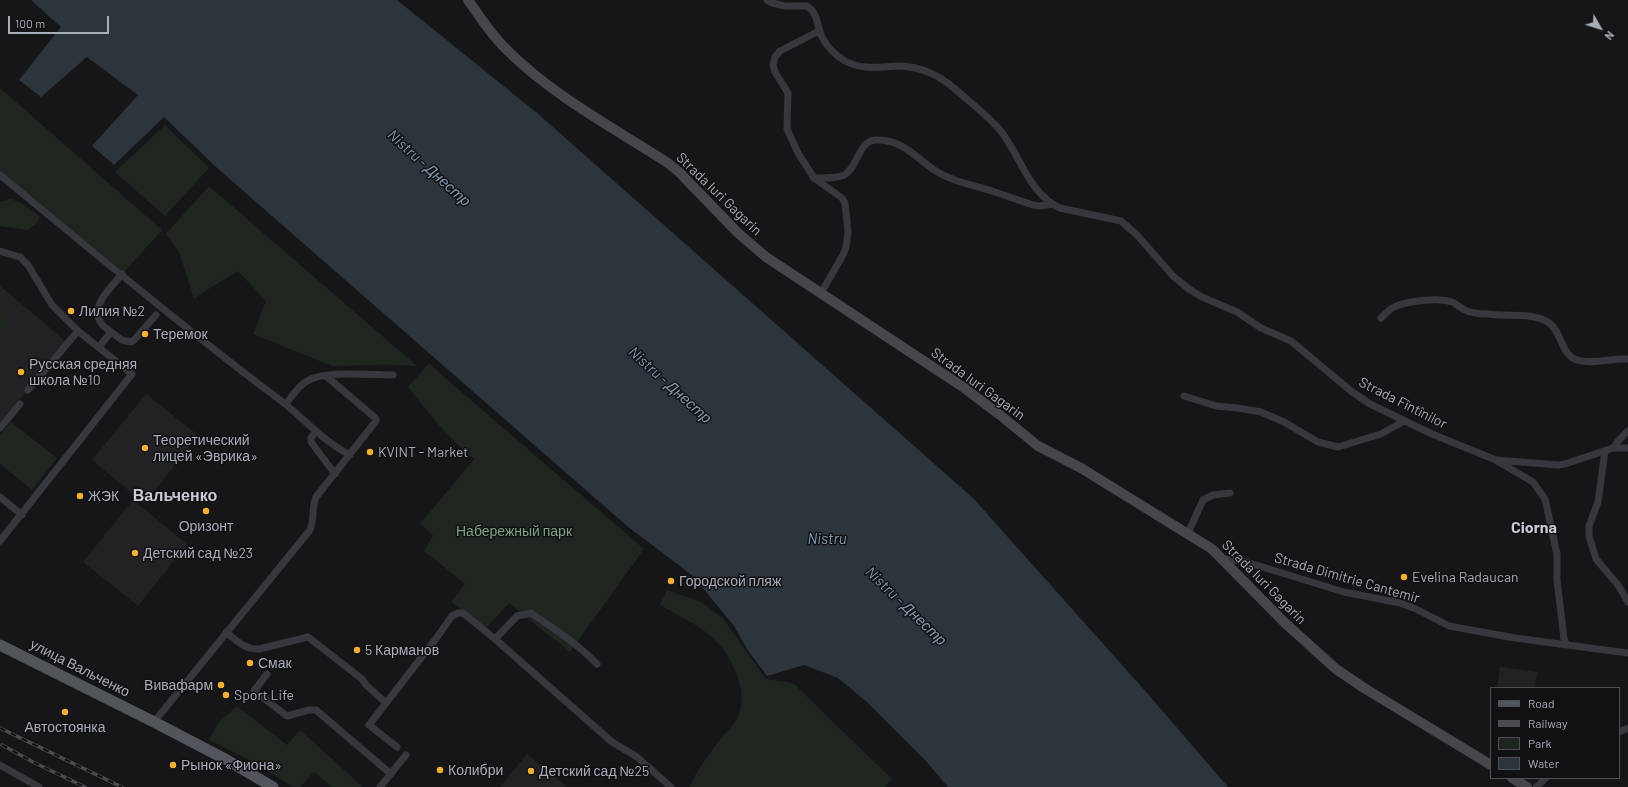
<!DOCTYPE html>
<html>
<head>
<meta charset="utf-8">
<style>
  body { margin:0 }
  #map { position:relative; width:1628px; height:787px; overflow:hidden; background:#161618; font-family:Barlow,sans-serif }
  canvas { display:block }
  .legend { position:absolute; left:1490px; top:687px; width:130px; height:92px; box-sizing:border-box; background:#111113; border:1px solid #4d4f55; margin:0; padding:5px 7px; list-style:none; font-size:12px; color:#a8adb8 }
  .legend li { display:flex; align-items:center; gap:8px; height:20px }
  .legend b { width:20px; border:1px solid #4d4f55 }
  .north { position:absolute; left:1580px; top:8px; width:40px; height:40px; -webkit-text-stroke:3px #111113; paint-order:stroke; rotate:129deg; font-size:11px; font-weight:700; line-height:16px; text-align:center; color:#a8adb8 }
  .north::after { content:''; display:block; margin:auto; width:14px; height:18px; background:#a8adb8; clip-path:polygon(50% 0,100% 100%,50% 72%,0 100%) }
  .scale { position:absolute; left:8px; top:16px; width:101px; height:18px; box-sizing:border-box; border:2px solid #a8adb8; border-top:0; padding-left:5px; font-size:12px; line-height:14px; white-space:nowrap; color:#a8adb8; -webkit-text-stroke:3px #111113; paint-order:stroke }
</style>
</head>
<body>
<div id="map">
<canvas width="1628" height="787"></canvas>
<ul class="legend">
<li><b style="height:5px;background:#53555c"></b>Road</li>
<li><b style="height:5px;background:#4a4c52"></b>Railway</li>
<li><b style="height:11px;background:#1e261f"></b>Park</li>
<li><b style="height:11px;background:#2c353c"></b>Water</li>
</ul>
<div class="north">N</div>
<div class="scale">100 m</div>
</div>
<script>
const context = document.querySelector('canvas').getContext('2d');
context.lineJoin = 'round';
function fillPath(path, color) { context.fillStyle = color; context.fill(path, 'evenodd'); }
function trace(path, color, width, dash) { context.strokeStyle = color; context.lineWidth = width; context.lineCap = dash ? 'butt' : 'round'; context.setLineDash(dash || []); context.stroke(path); }
function drawText(font, color, halo, rows, align = 'center') {
  context.font = font + ' Barlow,sans-serif'; context.lineWidth = 3; context.setLineDash([]); context.textBaseline = 'middle'; context.strokeStyle = halo; context.fillStyle = color; for (const [text, x, y, turn = 0] of rows) {
    context.save(); context.translate(x, y); context.rotate((+turn || 0) * Math.PI / 180); context.textAlign = isNaN(turn) ? turn : align; if (halo) context.strokeText(text, 0, 0); context.fillText(text, 0, 0); context.restore();
  }
}
const built = new Path2D(`
  M 0,286 L 68,343 L 0,423 Z
  M 146,394 L 199,436 L 144,503 L 92,460 Z
  M 133,500 L 187,544 L 138,606 L 83,562 Z
  M 1500,667 L 1537,672 L 1535,688 L 1497,688 Z
  M 527,754 L 567,787 L 500,787 Z`);
const green = new Path2D(`
  M 0,88 L 162,230 L 124,272 L 0,172 Z
  M 165,125 L 209,168 L 165,216 L 115,172 Z
  M 209,186 L 417,366 L 382,365 L 332,366 L 253,334 L 266,301 L 238,271 L 194,298 L 179,252 L 166,234 Z
  M 11,199 L 21,203 L 40,217 L 37,223 L 27,230 L 0,226 L 0,202 Z
  M 0,298 C 12,308 10,322 0,333 Z
  M 429,363 L 451,383 L 644,549 L 570,652 L 509,603 L 487,627 L 451,602 L 465,584 L 424,551 L 433,535 L 420,524 L 474,459 C 449,439 428,412 408,387 Z
  M 11,422 L 57,458 L 32,490 L 0,464 L 0,435 Z
  M 667,590 L 701,602 L 722,617 L 766,679 L 793,683 L 892,779 L 885,787 L 689,787 C 697,770 710,753 721,738 C 728,730 736,724 739,714 C 743,704 742,691 739,681 C 725,636 697,626 660,605 Z
  M 237,706 L 287,745 L 300,730 L 363,787 L 332,787 L 314,772 L 300,787 L 293,787 L 251,761 L 209,740 L 219,722 Z`);
const water = new Path2D(`
  M 31,0 L 397,0 L 537,113 L 973,498 L 1147,693 L 1228,787 L 948,787 L 926,761 L 867,702 L 838,678 L 804,665 L 767,676 L 749,652 L 734,626 L 693,576 L 627,526 L 216,167 L 164,117 L 114,165 L 92,146 L 138,95 L 87,57 L 41,97 L 19,80 L 61,27 Z`);
const street = new Path2D(`
  M 767,0 L 772,3 L 785,6 L 806,6 C 818,11 817,27 822,37 C 827,47 835,55 845,61 C 864,71 881,66 901,66 C 922,67 939,75 955,89 C 970,102 987,115 1000,130 C 1020,155 1029,194 1060,208 L 1121,221 L 1137,235 L 1173,276 L 1189,289 L 1202,297 L 1237,312 L 1261,328 L 1291,341 L 1351,391 L 1370,404 L 1432,434 L 1496,460 L 1558,465 L 1565,464 L 1613,448 L 1628,448
  M 819,31 L 780,51 L 775,57 L 773,65 L 775,72 L 788,93 L 787,129 L 798,153 L 814,178 L 842,198 L 845,203 L 848,232 L 846,247 L 843,255 L 821,293
  M 0,175 C 91,250 182,326 276,397 C 301,415 322,441 350,455
  M 814,178 C 824,178 835,179 844,175 C 858,168 858,141 876,140 C 899,139 913,154 930,167 C 948,181 973,185 995,192 C 1008,196 1020,201 1033,205 L 1040,206 L 1053,204
  M 0,251 L 20,257 L 28,265 L 52,305 L 78,331 L 132,374 L 0,541
  M 1381,318 C 1384,315 1388,311 1392,308 C 1405,301 1438,297 1452,302 C 1457,304 1460,308 1465,310 C 1472,314 1481,314 1489,314 C 1508,317 1531,312 1548,322 C 1562,331 1560,354 1577,360 C 1592,365 1612,358 1628,359
  M 111,332 L 122,340 L 131,342 L 134,340 L 156,315
  M 99,347 L 111,332 C 108,329 103,327 101,323 C 89,306 112,287 122,274
  M 28,390 L 78,331
  M 1184,396 L 1216,406 L 1238,408 L 1261,412 L 1284,422 L 1318,442 L 1338,447 L 1381,434 L 1404,421
  M 286,404 C 292,396 298,386 307,381 C 324,370 372,375 393,375
  M 0,428 L 20,404
  M 316,431 L 311,438 L 311,442 L 335,474
  M 1613,448 L 1619,440 L 1628,431
  M 1605,451 L 1598,502 L 1589,526 L 1589,536 L 1596,559 L 1618,585 L 1628,602
  M 1497,461 L 1533,482 L 1545,499 L 1557,554 L 1557,580 L 1564,639 L 1566,644
  M 0,497 L 22,515
  M 1188,533 L 1203,500 L 1213,495 L 1230,493
  M 1224,559 L 1246,562 L 1344,592 L 1400,603 L 1416,609 L 1449,626 L 1515,638 L 1628,653
  M 226,632 C 236,640 245,650 259,649 L 308,637 L 362,679 L 366,685 L 386,703
  M 495,639 L 517,616 L 531,613 C 554,629 578,644 597,664
  M 267,674 L 254,691 L 287,716 L 309,710 L 316,710 L 391,774
  M 154,722 L 310,530 C 315,519 311,508 316,497 L 376,421 L 376,419 L 373,416 L 326,376
  M 1619,732 L 1628,728
  M 397,747 L 369,725 L 435,640 L 452,616 L 458,613 L 463,613 L 495,639 L 612,742 L 637,757 L 671,787
  M 0,765 L 39,787
  M 380,787 L 406,755
  M 1536,787 L 1546,778`);
const secondary = new Path2D(`
  M 468,0 C 480,17 492,36 507,50 C 553,96 614,128 668,163 L 679,172 L 738,233 L 766,257 L 963,387 L 1000,415 L 1038,446 L 1081,468 L 1212,549 L 1285,623 L 1336,669 L 1364,688 L 1491,765
  M 1512,778 L 1527,787`);
const primary = new Path2D(`
  M 0,645 L 154,722 L 225,759 L 273,787`);
const rail = new Path2D(`
  M 0,728 L 122,787
  M 2,745 L 33,762 L 85,787`);
const markers = [
  [71,311,4,"#f2b134"],
  [145,334,4,"#f2b134"],
  [21,372,4,"#f2b134"],
  [145,448,4,"#f2b134"],
  [370,452,4,"#f2b134"],
  [80,496,4,"#f2b134"],
  [206,511,4,"#f2b134"],
  [135,553,4,"#f2b134"],
  [1404,577,4,"#f2b134"],
  [671,581,4,"#f2b134"],
  [357,650,4,"#f2b134"],
  [250,663,4,"#f2b134"],
  [221,685,4,"#f2b134"],
  [226,695,4,"#f2b134"],
  [65,712,4,"#f2b134"],
  [173,765,4,"#f2b134"],
  [440,770,4,"#f2b134"],
  [531,771,4,"#f2b134"]
];
const streetNames = [
  ["Strada Iuri Gagarin",719,194,44],
  ["Strada Iuri Gagarin",978,384,36],
  ["Strada Fîntînilor",1403,403,27],
  ["Strada Dimitrie Cantemir",1347,578,16],
  ["Strada Iuri Gagarin",1264,582,45],
  ["улица Вальченко",80,668,27]
];
const poiNames = [
  ["Лилия №2",79,311],
  ["Теремок",153,334],
  ["Русская средняя",29,364],
  ["школа №10",29,380],
  ["Теоретический",153,440],
  ["лицей «Эврика»",153,456],
  ["KVINT - Market",378,452],
  ["ЖЭК",88,496],
  ["Оризонт",206,526,"center"],
  ["Детский сад №23",143,553],
  ["Evelina Radaucan",1412,577],
  ["Городской пляж",679,581],
  ["5 Карманов",365,650],
  ["Смак",258,663],
  ["Вивафарм",213,685,"right"],
  ["Sport Life",234,695],
  ["Автостоянка",65,727,"center"],
  ["Рынок «Фиона»",181,765],
  ["Колибри",448,770],
  ["Детский сад №25",539,771]
];
const parkNames = [
  ["Набережный парк",514,531]
];
const waterNames = [
  ["Nistru - Днестр",429,168,42],
  ["Nistru - Днестр",670,385,42],
  ["Nistru",827,539],
  ["Nistru - Днестр",906,606,44]
];
const quarterNames = [
  ["Вальченко",175,496],
  ["Ciorna",1534,528]
];
fillPath(built, '#222225');
fillPath(green, '#1e261f');
fillPath(water, '#2c353c');
trace(street, '#37383d', 7);
trace(secondary, '#45474d', 10);
trace(primary, '#53555c', 11);
trace(rail, '#4a4c52', 3.5);
trace(rail, '#111113', 2, [6]);
for (const [x, y, r, color] of markers) { const dot = new Path2D(); dot.arc(x, y, r, 0, 2 * Math.PI); context.fillStyle = color; context.fill(dot); trace(dot, '#111113', 1.5); }
drawText('14px', '#a8adb8', '#111113', streetNames);
drawText('14px', '#a8adb8', '#111113', poiNames, 'left');
drawText('14px', '#7fa381', '#111113', parkNames);
drawText('italic 15px', '#7f9bb3', '#111113', waterNames);
drawText('bold 16px', '#c9ccd4', '#111113', quarterNames);
</script>
</body>
</html>
